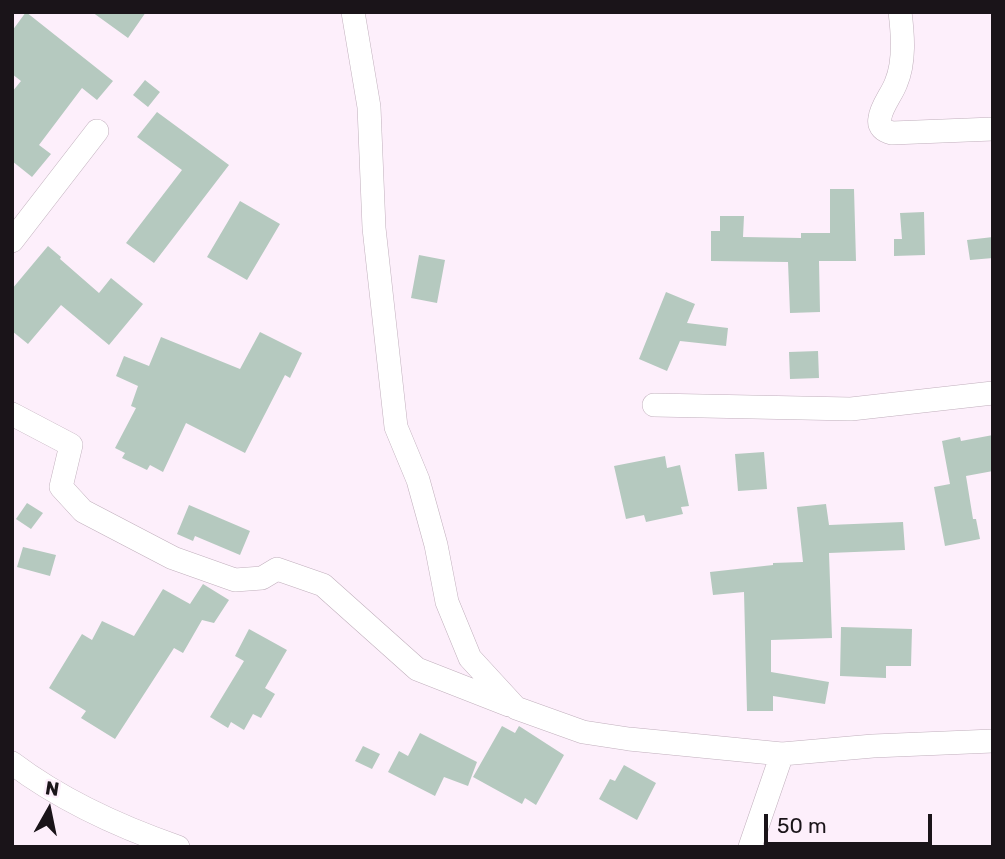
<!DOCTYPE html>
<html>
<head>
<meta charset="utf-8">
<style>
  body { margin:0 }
  #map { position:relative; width:1005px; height:859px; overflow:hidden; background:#fdeffb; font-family:Rubik,sans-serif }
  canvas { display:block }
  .frame { position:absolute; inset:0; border:14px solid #1a1419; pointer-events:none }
  .north { position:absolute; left:14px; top:775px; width:70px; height:70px; -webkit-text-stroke:5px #fdeffb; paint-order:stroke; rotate:9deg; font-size:19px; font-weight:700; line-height:28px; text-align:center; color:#1a1419 }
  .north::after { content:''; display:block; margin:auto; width:24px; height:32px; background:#1a1419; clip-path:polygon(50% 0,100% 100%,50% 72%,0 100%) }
  .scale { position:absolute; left:764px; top:814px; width:168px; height:32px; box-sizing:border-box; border:4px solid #1a1419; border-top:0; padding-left:9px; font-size:21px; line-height:24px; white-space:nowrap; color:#1a1419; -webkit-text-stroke:5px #fdeffb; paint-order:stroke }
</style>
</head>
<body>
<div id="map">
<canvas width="1005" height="859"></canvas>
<div class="frame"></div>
<div class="north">N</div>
<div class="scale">50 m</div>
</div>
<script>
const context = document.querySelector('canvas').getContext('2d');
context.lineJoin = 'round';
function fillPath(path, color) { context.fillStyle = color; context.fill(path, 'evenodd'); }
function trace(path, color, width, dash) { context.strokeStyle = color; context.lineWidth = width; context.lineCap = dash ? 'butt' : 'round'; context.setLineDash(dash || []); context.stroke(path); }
const building = new Path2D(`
  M 26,12 L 113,81 L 97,100 L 82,88 L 39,145 L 51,154 L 32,177 L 12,161 L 12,92 L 21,81 L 12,74 L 12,31 Z
  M 92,12 L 146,12 L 128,38 Z
  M 145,80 L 160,92 L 148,107 L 133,95 Z
  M 157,112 L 229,165 L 154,263 L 126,243 L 182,170 L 137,137 Z
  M 830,189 L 854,189 L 856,261 L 819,261 L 820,312 L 790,313 L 788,262 L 711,261 L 711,231 L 720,231 L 720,216 L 744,216 L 743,237 L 801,238 L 801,233 L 830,233 Z
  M 240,201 L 280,224 L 247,280 L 207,257 Z
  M 924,212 L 925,255 L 894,256 L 894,239 L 902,239 L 900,213 Z
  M 993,237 L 993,258 L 970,260 L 967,240 Z
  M 48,246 L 61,257 L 60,259 L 99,293 L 111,278 L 143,304 L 109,345 L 61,305 L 28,344 L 12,331 L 12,289 Z
  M 419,255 L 445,260 L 437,303 L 411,298 Z
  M 666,292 L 695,304 L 687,323 L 728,328 L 726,346 L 680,341 L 667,371 L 639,359 Z
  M 260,332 L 302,353 L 290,378 L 285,375 L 245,453 L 186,423 L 163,472 L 150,465 L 147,470 L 122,458 L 125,453 L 115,448 L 136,408 L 131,406 L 138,386 L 116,376 L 124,356 L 149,366 L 161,337 L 240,369 Z
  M 818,351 L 819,378 L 790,379 L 789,352 Z
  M 993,435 L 993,471 L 966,476 L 973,519 L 976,519 L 980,539 L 945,546 L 934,487 L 950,484 L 942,441 L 960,437 L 961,441 Z
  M 764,452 L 767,489 L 738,491 L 735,454 Z
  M 665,456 L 667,468 L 680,465 L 689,506 L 681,507 L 683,514 L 646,522 L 644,515 L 626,519 L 614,466 Z
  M 27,503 L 43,513 L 31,529 L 16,519 Z
  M 826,504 L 829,525 L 903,522 L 905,550 L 829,553 L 832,638 L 771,640 L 771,672 L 829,682 L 825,704 L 773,696 L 773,711 L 747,711 L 744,592 L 713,595 L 710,572 L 773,565 L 773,563 L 803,562 L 797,507 Z
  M 189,505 L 250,531 L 240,555 L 195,536 L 193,541 L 177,534 Z
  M 23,547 L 56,555 L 50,576 L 17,567 Z
  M 203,584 L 229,600 L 214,623 L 202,620 L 183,653 L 174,648 L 115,739 L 81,718 L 86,711 L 49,688 L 82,634 L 92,640 L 102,621 L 134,636 L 163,589 L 190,604 Z
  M 841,627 L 912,629 L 911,666 L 886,666 L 886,678 L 840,676 Z
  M 249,629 L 287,650 L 265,688 L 275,694 L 261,718 L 253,714 L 244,730 L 231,722 L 228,728 L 210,717 L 244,661 L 235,656 Z
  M 502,726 L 515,733 L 519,726 L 564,755 L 536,805 L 525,798 L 522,804 L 473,777 Z
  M 420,733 L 477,762 L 468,786 L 444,777 L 435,796 L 388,772 L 399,751 L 408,756 Z
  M 363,746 L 380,754 L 372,769 L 355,761 Z
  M 624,765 L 656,783 L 637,820 L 599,799 L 610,779 L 615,781 Z`);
const minor = new Path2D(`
  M 353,12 L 369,107 L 374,228 L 396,427 L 418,480 L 436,545 L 447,602 L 470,658 L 516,708 L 583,732 L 629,739 L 782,754
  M 900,12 C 903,35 905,62 896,83 C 892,94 881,107 880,118 C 878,127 884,131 892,133 L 993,129
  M 12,241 L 97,131
  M 654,405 L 851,409 L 993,393
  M 12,414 L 71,445 L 61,487 L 83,511 L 173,558 L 235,580 L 262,578 L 277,569 L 323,585 L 417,669 L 509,705
  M 12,763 C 61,800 120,827 178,847
  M 750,847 L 782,754 L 873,746 L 993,741`);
fillPath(building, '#b5c9bf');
trace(minor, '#c0afbc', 24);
trace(minor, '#fff', 23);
</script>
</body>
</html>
